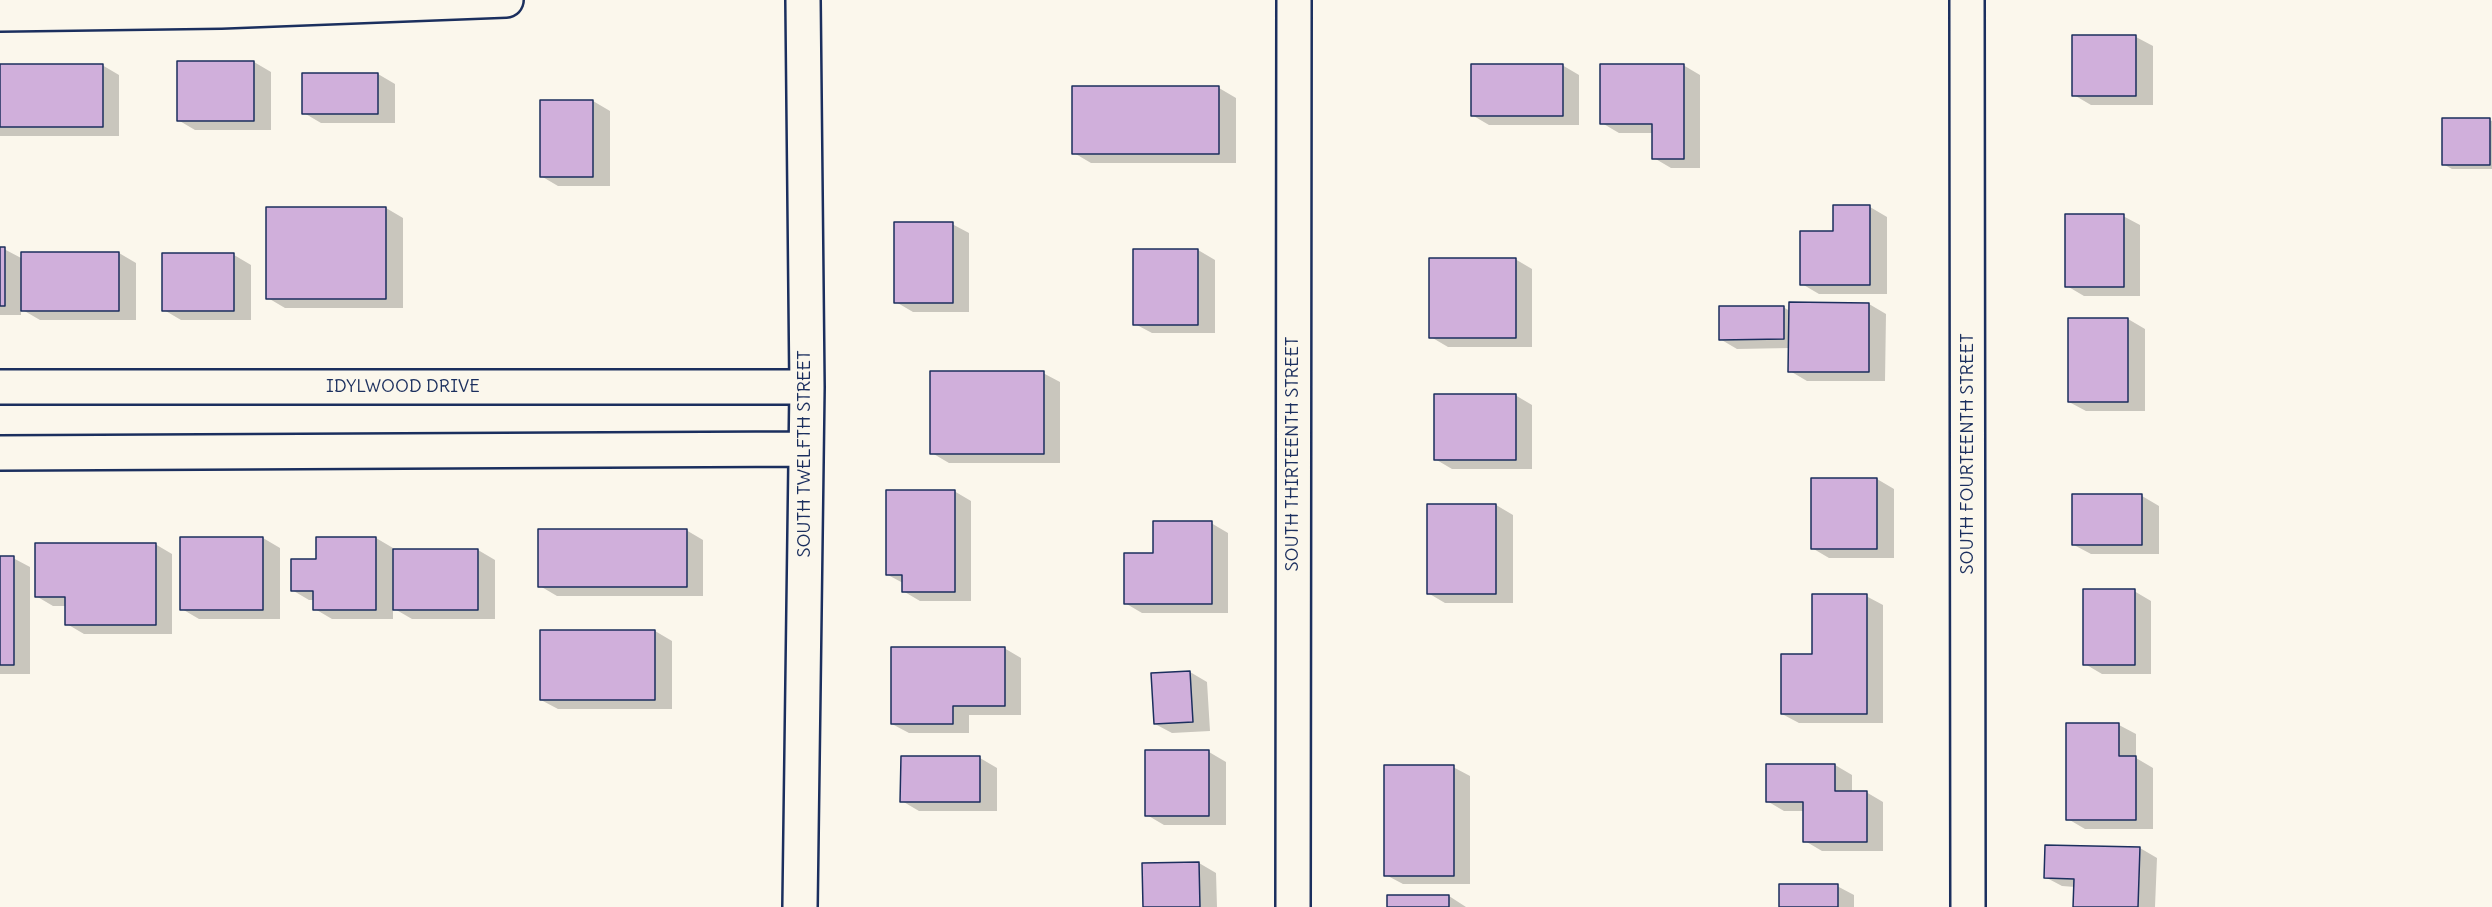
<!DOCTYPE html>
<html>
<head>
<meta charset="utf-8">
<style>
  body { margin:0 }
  canvas { display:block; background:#fbf7ec }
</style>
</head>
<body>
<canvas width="2492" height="907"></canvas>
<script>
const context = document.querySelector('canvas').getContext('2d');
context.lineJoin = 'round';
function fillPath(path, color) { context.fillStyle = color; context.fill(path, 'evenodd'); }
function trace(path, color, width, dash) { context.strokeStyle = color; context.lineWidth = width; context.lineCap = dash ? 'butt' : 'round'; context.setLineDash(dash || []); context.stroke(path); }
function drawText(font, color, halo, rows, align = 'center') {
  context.font = font + ' Delius,sans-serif'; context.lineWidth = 6; context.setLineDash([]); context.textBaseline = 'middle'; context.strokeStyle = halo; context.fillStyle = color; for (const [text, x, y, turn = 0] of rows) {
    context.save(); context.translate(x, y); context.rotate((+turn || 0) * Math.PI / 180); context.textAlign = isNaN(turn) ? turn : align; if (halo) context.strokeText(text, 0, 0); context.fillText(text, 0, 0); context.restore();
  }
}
const shadow = new Path2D(`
  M 2136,37 L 2153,46 L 2153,105 L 2091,105 L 2074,95 Z
  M 254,62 L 271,72 L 271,130 L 195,130 L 178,120 Z
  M 0,65 L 102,65 L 119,75 L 119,136 L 0,136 Z
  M 1562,65 L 1579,75 L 1579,125 L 1489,125 L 1472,115 Z
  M 1683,65 L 1700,75 L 1700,168 L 1671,168 L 1654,158 L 1654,133 L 1619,133 L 1602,123 Z
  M 378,74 L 395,84 L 395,123 L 321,123 L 304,113 Z
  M 1219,88 L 1236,98 L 1236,163 L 1091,163 L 1074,153 Z
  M 593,101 L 610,111 L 610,186 L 558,186 L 541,176 Z
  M 2489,120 L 2492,121 L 2492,169 L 2452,169 L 2443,164 Z
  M 1870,207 L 1887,217 L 1887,294 L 1819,294 L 1802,284 L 1835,232 Z
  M 386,208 L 403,218 L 403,308 L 285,308 L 268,298 Z
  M 2123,216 L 2140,225 L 2140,296 L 2084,296 L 2067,286 Z
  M 952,224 L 969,233 L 969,312 L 913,312 L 896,302 Z
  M 0,249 L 4,249 L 23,259 L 119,253 L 136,263 L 136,320 L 40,320 L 21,309 L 21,315 L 0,315 Z
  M 1198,250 L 1215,260 L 1215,333 L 1152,333 L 1135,324 Z
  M 234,255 L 251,265 L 251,320 L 181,320 L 164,310 Z
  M 1515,259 L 1532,269 L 1532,347 L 1448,347 L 1431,337 Z
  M 1790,303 L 1869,304 L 1886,314 L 1885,381 L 1807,381 L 1790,371 L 1790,348 L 1737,349 L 1720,339 L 1783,307 L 1790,311 Z
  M 2128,319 L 2145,329 L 2145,411 L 2086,411 L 2069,402 Z
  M 1043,373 L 1060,382 L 1060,463 L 949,463 L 932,453 Z
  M 1515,395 L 1532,405 L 1532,469 L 1452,469 L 1435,459 Z
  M 1877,479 L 1894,489 L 1894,558 L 1829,558 L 1812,548 Z
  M 954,491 L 971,501 L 971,601 L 920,601 L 903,591 L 903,583 L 888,575 Z
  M 2074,496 L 2142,496 L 2159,506 L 2159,554 L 2091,554 L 2074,545 Z
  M 1496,505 L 1513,515 L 1513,603 L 1445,603 L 1428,593 Z
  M 1211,523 L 1228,533 L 1228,613 L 1142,613 L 1125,603 L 1154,554 Z
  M 686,530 L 703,540 L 703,596 L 557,596 L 540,586 Z
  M 263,538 L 280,548 L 280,619 L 199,619 L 182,609 Z
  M 376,538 L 393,548 L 393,550 L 478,550 L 495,560 L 495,619 L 412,619 L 393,608 L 393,619 L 332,619 L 315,609 L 315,600 L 309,600 L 292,590 L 318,560 Z
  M 155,544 L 172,554 L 172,634 L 84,634 L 67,624 L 67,606 L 53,606 L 36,596 Z
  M 0,558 L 13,558 L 30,567 L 30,674 L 0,674 Z
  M 2134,591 L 2151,601 L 2151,674 L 2102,674 L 2085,664 Z
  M 1866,596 L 1883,605 L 1883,723 L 1799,723 L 1782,714 L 1814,655 Z
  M 655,631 L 672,641 L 672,709 L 558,709 L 541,700 Z
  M 1004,648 L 1021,658 L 1021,715 L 969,715 L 969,733 L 909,733 L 892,724 Z
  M 1190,672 L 1207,682 L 1210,731 L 1172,733 L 1155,724 Z
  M 2119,725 L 2136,734 L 2136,758 L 2153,768 L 2153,829 L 2085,829 L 2068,819 Z
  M 1209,752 L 1226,762 L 1226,825 L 1164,825 L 1147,815 Z
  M 980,758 L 997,768 L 997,811 L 919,811 L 902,801 Z
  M 1835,765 L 1852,775 L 1852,792 L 1866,792 L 1883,802 L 1883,851 L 1822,851 L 1805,841 L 1805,811 L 1784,811 L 1767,801 Z
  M 1453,767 L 1470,776 L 1470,884 L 1403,884 L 1386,875 Z
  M 2140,848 L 2157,858 L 2155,907 L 2075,907 L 2075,887 L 2062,886 L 2045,877 Z
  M 1199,863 L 1216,873 L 1217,907 L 1145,907 Z
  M 1837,886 L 1854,895 L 1854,907 L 1781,907 Z
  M 1449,896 L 1466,907 L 1389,907 Z`);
const building = new Path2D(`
  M 2072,35 L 2136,35 L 2136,96 L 2072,96 Z
  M 177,61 L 254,61 L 254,121 L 177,121 Z
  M 0,64 L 103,64 L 103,127 L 0,127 Z
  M 1471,64 L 1563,64 L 1563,116 L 1471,116 Z
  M 1600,64 L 1684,64 L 1684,159 L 1652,159 L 1652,124 L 1600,124 Z
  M 302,73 L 378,73 L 378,114 L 302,114 Z
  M 1072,86 L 1219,86 L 1219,154 L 1072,154 Z
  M 540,100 L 593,100 L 593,177 L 540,177 Z
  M 2442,118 L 2490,118 L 2490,165 L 2442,165 Z
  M 1833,205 L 1870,205 L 1870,285 L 1800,285 L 1800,231 L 1833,231 Z
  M 266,207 L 386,207 L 386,299 L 266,299 Z
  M 2065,214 L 2124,214 L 2124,287 L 2065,287 Z
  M 894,222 L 953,222 L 953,303 L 894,303 Z
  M 0,247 L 5,247 L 5,306 L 0,306 Z
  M 1133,249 L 1198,249 L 1198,325 L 1133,325 Z
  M 21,252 L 119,252 L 119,311 L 21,311 Z
  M 162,253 L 234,253 L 234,311 L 162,311 Z
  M 1429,258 L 1516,258 L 1516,338 L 1429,338 Z
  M 1789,302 L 1869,303 L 1869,372 L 1788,372 Z
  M 1719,306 L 1784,306 L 1784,339 L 1719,340 Z
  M 2068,318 L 2128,318 L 2128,402 L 2068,402 Z
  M 930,371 L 1044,371 L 1044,454 L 930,454 Z
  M 1434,394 L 1516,394 L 1516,460 L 1434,460 Z
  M 1811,478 L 1877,478 L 1877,549 L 1811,549 Z
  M 886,490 L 955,490 L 955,592 L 902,592 L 902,575 L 886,575 Z
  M 2072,494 L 2142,494 L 2142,545 L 2072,545 Z
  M 1427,504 L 1496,504 L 1496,594 L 1427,594 Z
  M 1153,521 L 1212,521 L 1212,604 L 1124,604 L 1124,553 L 1153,553 Z
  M 538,529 L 687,529 L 687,587 L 538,587 Z
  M 180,537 L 263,537 L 263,610 L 180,610 Z
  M 316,537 L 376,537 L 376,610 L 313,610 L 313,591 L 291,591 L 291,559 L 316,559 Z
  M 35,543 L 156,543 L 156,625 L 65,625 L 65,597 L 35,597 Z
  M 393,549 L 478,549 L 478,610 L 393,610 Z
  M 0,556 L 14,556 L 14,665 L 0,665 Z
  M 2083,589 L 2135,589 L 2135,665 L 2083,665 Z
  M 1812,594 L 1867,594 L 1867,714 L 1781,714 L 1781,654 L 1812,654 Z
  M 540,630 L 655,630 L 655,700 L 540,700 Z
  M 891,647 L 1005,647 L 1005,706 L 953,706 L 953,724 L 891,724 Z
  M 1190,671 L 1193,722 L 1154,724 L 1151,673 Z
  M 2066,723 L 2119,723 L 2119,756 L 2136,756 L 2136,820 L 2066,820 Z
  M 1145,750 L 1209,750 L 1209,816 L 1145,816 Z
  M 901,756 L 980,756 L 980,802 L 900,802 Z
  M 1766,764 L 1835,764 L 1835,791 L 1867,791 L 1867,842 L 1803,842 L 1803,802 L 1766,802 Z
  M 1384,765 L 1454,765 L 1454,876 L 1384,876 Z
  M 2045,845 L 2140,847 L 2138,907 L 2073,907 L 2074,879 L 2044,878 Z
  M 1199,862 L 1200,907 L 1143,907 L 1142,863 Z
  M 1779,884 L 1838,884 L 1838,907 L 1779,907 Z
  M 1387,895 L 1449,895 L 1449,907 L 1387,907 Z`);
const minor = new Path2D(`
  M 1967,0 L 1968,907
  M 0,14 L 221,11 L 506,0
  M 0,387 L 807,387
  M 0,453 L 806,449
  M 800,907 L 807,387 L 803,0
  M 1293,907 L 1294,0`);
const streetNames = [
  ["IDYLWOOD DRIVE",403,387],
  ["SOUTH TWELFTH STREET",805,454,-90],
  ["SOUTH THIRTEENTH STREET",1293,454,-90],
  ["SOUTH FOURTEENTH STREET",1968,454,-90]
];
fillPath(shadow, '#0003');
fillPath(building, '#d0afdb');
trace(building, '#1b2f5e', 1.5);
trace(minor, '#1b2f5e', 38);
trace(minor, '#fbf7ec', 33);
drawText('18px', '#1b2f5e', '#fbf7ec', streetNames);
</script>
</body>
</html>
